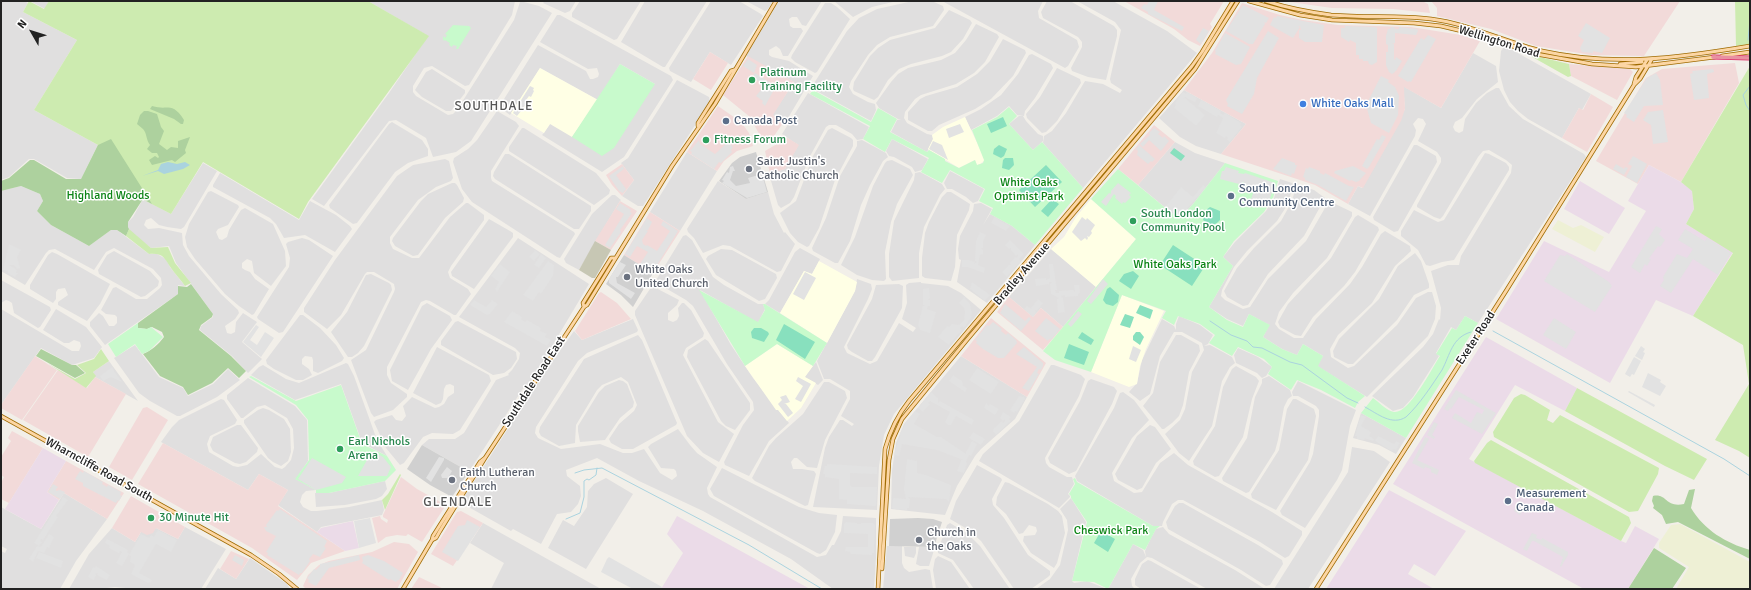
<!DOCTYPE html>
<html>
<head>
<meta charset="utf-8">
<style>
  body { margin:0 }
  #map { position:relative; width:1751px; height:590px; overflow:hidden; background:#f2efe9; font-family:Signika,sans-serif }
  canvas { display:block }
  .frame { position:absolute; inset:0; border:2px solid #222; pointer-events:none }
  .north { position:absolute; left:12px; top:12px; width:40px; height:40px; -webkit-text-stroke:3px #fff; paint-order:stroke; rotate:309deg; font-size:11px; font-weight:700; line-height:16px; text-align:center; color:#222 }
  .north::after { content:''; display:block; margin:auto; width:14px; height:18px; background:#222; clip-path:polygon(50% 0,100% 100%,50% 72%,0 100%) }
</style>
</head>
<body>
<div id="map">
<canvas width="1751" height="590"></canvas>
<div class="frame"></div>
<div class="north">N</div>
</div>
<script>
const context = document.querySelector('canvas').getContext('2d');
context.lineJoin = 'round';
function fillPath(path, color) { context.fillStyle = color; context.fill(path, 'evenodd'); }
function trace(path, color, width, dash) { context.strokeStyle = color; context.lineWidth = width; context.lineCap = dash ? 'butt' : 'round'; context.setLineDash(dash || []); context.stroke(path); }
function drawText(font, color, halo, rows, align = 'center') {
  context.font = font + ' Signika,sans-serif'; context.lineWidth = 3; context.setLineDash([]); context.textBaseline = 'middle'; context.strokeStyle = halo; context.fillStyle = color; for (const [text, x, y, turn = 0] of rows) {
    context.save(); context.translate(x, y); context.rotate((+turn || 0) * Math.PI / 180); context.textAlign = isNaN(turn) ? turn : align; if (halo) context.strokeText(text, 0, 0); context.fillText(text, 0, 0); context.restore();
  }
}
const residential = new Path2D(`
  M 1,1 L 24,1 L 28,3 L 23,12 L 77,40 L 34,110 L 98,145 L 81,179 L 67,178 L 34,159 L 29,159 L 9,177 L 1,180 Z
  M 30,1 L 49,1 L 45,9 Z
  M 368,1 L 515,1 L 512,15 L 469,85 L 465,86 L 432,66 L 424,68 L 413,86 L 413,92 L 416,96 L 448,115 L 453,114 L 457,110 L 514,20 L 520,2 L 524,2 L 539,6 L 552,13 L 471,141 L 456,152 L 433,157 L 426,138 L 396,120 L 389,121 L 324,206 L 312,199 L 389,93 L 428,36 Z
  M 542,1 L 576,1 L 570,11 L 565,13 L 543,3 L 544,2 Z
  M 580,1 L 641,1 L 617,39 L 614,40 L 572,17 L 572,13 Z
  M 645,1 L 707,1 L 665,67 L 663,67 L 621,42 Z
  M 711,1 L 739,1 L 761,14 L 763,16 L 731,65 L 710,52 L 691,82 L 670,71 L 669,68 Z
  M 746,1 L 773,1 L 768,9 L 765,11 Z
  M 779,1 L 822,1 L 806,26 L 802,25 L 797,17 L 792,17 L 789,19 L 790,26 L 793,28 L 801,28 L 803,31 L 788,56 L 783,56 L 780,49 L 776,46 L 769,50 L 769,55 L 772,57 L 789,61 L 813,76 L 785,123 L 772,115 L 794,82 L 746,56 Z
  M 834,1 L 897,1 L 872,7 L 853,17 Z
  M 913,1 L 934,2 L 943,6 L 944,10 L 933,26 L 890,37 L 877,45 L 868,55 L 851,81 L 849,87 L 853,94 L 868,102 L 875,104 L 876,110 L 871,121 L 811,88 L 847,31 L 859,18 L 877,9 Z
  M 942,1 L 1043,1 L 1038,11 L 1039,18 L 1077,40 L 1079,47 L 1068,66 L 1065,68 Z
  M 1047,1 L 1070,1 L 1114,26 L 1117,30 L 1117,36 L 1106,80 L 1088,77 L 1072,71 L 1071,68 L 1082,47 L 1082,42 L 1078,37 L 1043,18 L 1041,12 Z
  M 1077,1 L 1113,1 L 1167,31 L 1197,53 L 1083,188 L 1043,143 L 1044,136 L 1052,131 L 1066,113 L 1085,81 L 1103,84 L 1120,93 L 1122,90 L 1111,83 L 1110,79 L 1121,30 L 1115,22 Z
  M 825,3 L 831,3 L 837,7 L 850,19 L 817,72 L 815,73 L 795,62 L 791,58 L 792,55 Z
  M 949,10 L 970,20 L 972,23 L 963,39 L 951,52 L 942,56 L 911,64 L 899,69 L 888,80 L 878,97 L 874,100 L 854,91 L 853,89 L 854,82 L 870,56 L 878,48 L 890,40 L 935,28 Z
  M 557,15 L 560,15 L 671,76 L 673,80 L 624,157 L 602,172 L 542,135 L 543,134 L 550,124 L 655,84 L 620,64 L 598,100 L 540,68 L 510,115 L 499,107 L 538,45 L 586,71 L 590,79 L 593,79 L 598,77 L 599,74 L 597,68 L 588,69 L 540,42 Z
  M 976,24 L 997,34 L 999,37 L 985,62 L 974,73 L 956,84 L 921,95 L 915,99 L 905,112 L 904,118 L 907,123 L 927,134 L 932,135 L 933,139 L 927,152 L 891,132 L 897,120 L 901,119 L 898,119 L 879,108 L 876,103 L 891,82 L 898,74 L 908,68 L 941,60 L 955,53 L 966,40 Z
  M 1003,39 L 1025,50 L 1026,53 L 1013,76 L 991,99 L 975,109 L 939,125 L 932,131 L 928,131 L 908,120 L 908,112 L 920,99 L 926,96 L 957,87 L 977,74 L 990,61 Z
  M 1507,47 L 1591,94 L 1582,110 L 1579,108 L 1562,138 L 1528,119 L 1518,111 L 1510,102 L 1504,90 L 1499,71 L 1501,51 L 1503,48 Z
  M 1473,53 L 1496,66 L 1498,82 L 1477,99 L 1462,118 L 1455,122 L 1453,127 L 1455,131 L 1459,133 L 1463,131 L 1465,119 L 1476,103 L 1487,93 L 1496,88 L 1499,88 L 1509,106 L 1523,119 L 1584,154 L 1586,157 L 1478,323 L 1465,316 L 1456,330 L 1451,327 L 1436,353 L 1439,356 L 1413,397 L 1403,408 L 1393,411 L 1372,396 L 1423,347 L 1433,334 L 1439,319 L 1440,320 L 1441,308 L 1431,271 L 1448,265 L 1459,265 L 1461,256 L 1511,173 L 1512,165 L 1506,160 L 1489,150 L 1483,151 L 1478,157 L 1443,216 L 1440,219 L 1434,217 L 1417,207 L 1417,205 L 1441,162 L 1441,158 L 1437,152 L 1418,141 L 1426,124 L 1423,119 L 1418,118 L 1413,124 L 1416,130 L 1415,136 L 1370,216 L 1348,204 L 1358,186 L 1362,188 L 1405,109 L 1403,86 L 1441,108 Z
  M 1032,54 L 1051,64 L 1053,68 L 1035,98 L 1025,111 L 1024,116 L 1017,115 L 1009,106 L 997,116 L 971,130 L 965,117 L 981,109 L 1001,95 L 1018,74 L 1029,55 Z
  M 1057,68 L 1080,79 L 1081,83 L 1057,121 L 1046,132 L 1042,133 L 1027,118 L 1026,114 L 1040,97 Z
  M 432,69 L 465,90 L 465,93 L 451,111 L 446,111 L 422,97 L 415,90 L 426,72 Z
  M 677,80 L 709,97 L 710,102 L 643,206 L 638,206 L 622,196 L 634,180 L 621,163 L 628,158 Z
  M 1184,90 L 1246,124 L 1221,154 L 1196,146 L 1180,137 L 1159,118 Z
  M 808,93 L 869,127 L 863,139 L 857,140 L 852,134 L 836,125 L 829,125 L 826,127 L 809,158 L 794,197 L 790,203 L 781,208 L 778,205 L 769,174 L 785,169 L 798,145 L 782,134 Z
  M 497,111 L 516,122 L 519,126 L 491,171 L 491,178 L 492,181 L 574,232 L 575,234 L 560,258 L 557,257 L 472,202 L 462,189 L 453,162 L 454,158 L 468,149 L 477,140 Z
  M 1019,116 L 1023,116 L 1026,121 L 1038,134 L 1043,136 L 1043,141 L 1033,150 L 1009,124 Z
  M 392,122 L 422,140 L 428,149 L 428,156 L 408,163 L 395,172 L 357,223 L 353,224 L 330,208 L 329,205 L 389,124 Z
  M 522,128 L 524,128 L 596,173 L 610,190 L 609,194 L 594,205 L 509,151 L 509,147 Z
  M 832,128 L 851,138 L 853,140 L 853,146 L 835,180 L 819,228 L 809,246 L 807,247 L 798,242 L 790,233 L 780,213 L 796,201 L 813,156 L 828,130 Z
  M 892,139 L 928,159 L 922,170 L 915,172 L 912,167 L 894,157 L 889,156 L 886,151 Z
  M 862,140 L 886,153 L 888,157 L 883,161 L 870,185 L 861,205 L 850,241 L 838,263 L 835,263 L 813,251 L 812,248 L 826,218 L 840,176 L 857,146 L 857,141 Z
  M 1175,142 L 1195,153 L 1225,163 L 1193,204 L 1179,219 L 1138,185 Z
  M 1414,145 L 1417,145 L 1436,156 L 1437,162 L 1398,231 L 1394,232 L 1374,220 L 1373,217 Z
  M 687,152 L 717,171 L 680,231 L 650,212 Z
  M 1485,153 L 1489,154 L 1506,163 L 1509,167 L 1509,170 L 1454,260 L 1442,262 L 1430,266 L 1426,265 L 1418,250 L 1401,236 L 1401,231 L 1414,210 L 1438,222 L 1444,220 Z
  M 505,154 L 509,154 L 591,206 L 591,211 L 579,229 L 574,229 L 495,179 L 493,176 L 494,172 Z
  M 445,159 L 449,161 L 453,178 L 451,181 L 436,187 L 418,200 L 390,237 L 390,243 L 393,249 L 412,258 L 419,258 L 450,217 L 466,203 L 468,203 L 484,215 L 484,220 L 451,266 L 448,272 L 450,278 L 468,289 L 471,294 L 456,315 L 454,315 L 430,301 L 426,300 L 421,302 L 387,367 L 387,375 L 391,383 L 407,394 L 407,397 L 393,410 L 374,417 L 371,413 L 351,360 L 366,350 L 394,292 L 395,289 L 394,284 L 374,272 L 367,272 L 365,274 L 341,315 L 327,329 L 304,312 L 304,308 L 335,260 L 397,176 L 413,165 Z
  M 892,160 L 910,169 L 913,175 L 897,204 L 891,222 L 885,252 L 886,279 L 884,281 L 872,280 L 857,275 L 841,265 L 855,237 L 873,186 L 885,163 L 887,161 Z
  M 203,163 L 217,171 L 184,227 L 181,229 L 167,227 L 159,225 L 151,218 L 146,220 L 144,225 L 148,229 L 159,228 L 182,233 L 183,245 L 189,256 L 221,294 L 238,310 L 239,313 L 235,319 L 225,326 L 227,333 L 231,334 L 235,332 L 236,322 L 243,313 L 257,322 L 242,342 L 262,359 L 248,373 L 232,356 L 200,330 L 201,326 L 213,317 L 213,314 L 176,263 L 169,246 L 151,248 L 131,233 L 128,227 L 128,222 L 133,217 L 143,199 L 171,214 Z
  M 950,171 L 984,189 L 978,201 L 973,203 L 966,197 L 952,189 L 947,189 L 944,183 Z
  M 920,172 L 942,184 L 945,189 L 940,195 L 924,227 L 919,253 L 919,278 L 892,281 L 889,277 L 889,254 L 894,221 L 914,180 L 915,173 Z
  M 220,173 L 299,220 L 310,201 L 336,215 L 350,226 L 352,229 L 335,252 L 305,235 L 284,238 L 276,224 L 270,218 L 213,187 L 213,185 Z
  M 1280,179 L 1292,183 L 1293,185 L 1288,204 L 1277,221 L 1247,251 L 1234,267 L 1222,290 L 1221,296 L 1225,300 L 1243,309 L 1250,307 L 1268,279 L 1306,241 L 1329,201 L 1352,212 L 1352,216 L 1327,258 L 1293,293 L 1279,312 L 1275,324 L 1279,329 L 1294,338 L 1303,338 L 1316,319 L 1350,284 L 1362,267 L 1381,234 L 1385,231 L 1410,246 L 1411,251 L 1395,266 L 1372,303 L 1338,335 L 1330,349 L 1331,357 L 1348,368 L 1354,366 L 1397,325 L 1416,298 L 1428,292 L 1432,292 L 1436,306 L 1435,319 L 1428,336 L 1367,397 L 1317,366 L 1323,356 L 1303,344 L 1297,355 L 1282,349 L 1263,337 L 1269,325 L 1249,314 L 1243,326 L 1227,319 L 1209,307 L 1233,266 L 1223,257 L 1235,242 L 1266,211 L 1274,198 Z
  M 718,181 L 746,199 L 768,192 L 774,214 L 784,233 L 785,232 L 795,244 L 781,271 L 777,272 L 730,246 L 723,245 L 703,253 L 694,238 L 688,232 L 687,229 Z
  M 452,183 L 455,183 L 457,185 L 464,198 L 463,202 L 445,218 L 418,255 L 413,256 L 395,246 L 392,241 L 393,238 L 421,201 L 428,194 Z
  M 1299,185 L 1314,190 L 1325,198 L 1304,236 L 1268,274 L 1248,305 L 1243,306 L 1227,297 L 1224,291 L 1237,268 L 1254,248 L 1281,221 L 1291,203 L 1296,188 Z
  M 21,186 L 40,194 L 43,201 L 37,211 L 51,225 L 89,246 L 111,230 L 117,230 L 149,254 L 157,254 L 166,259 L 170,267 L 185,286 L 178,285 L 178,294 L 105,345 L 90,326 L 90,322 L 99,313 L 103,316 L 109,326 L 114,326 L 117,323 L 117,317 L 115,315 L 106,314 L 101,310 L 113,288 L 116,287 L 136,299 L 147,299 L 160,288 L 162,285 L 161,278 L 153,269 L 114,248 L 106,252 L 94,270 L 55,249 L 49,250 L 46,253 L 25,285 L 1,271 L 1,191 Z
  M 211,191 L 238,205 L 239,207 L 228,225 L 218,229 L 216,232 L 219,239 L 222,240 L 227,237 L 229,230 L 241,210 L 245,208 L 273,224 L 285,251 L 286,266 L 271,286 L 254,273 L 252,261 L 247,259 L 242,263 L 242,268 L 245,270 L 250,272 L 255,279 L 269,289 L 254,314 L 252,315 L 239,306 L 225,294 L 195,259 L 187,247 L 185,237 L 189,224 L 208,192 Z
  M 947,192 L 951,192 L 970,204 L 969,210 L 957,235 L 955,267 L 951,281 L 925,278 L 922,276 L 922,258 L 925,233 L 929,222 L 942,197 Z
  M 612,195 L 615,195 L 621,200 L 620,201 L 579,270 L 566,263 L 564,259 L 592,214 Z
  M 981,203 L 992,209 L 983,225 L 990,214 L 1012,226 L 1035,245 L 987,303 L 957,282 L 961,260 L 959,259 L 958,249 L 960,236 L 973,211 L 974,204 Z
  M 1358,215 L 1378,227 L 1379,230 L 1355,272 L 1344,286 L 1313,317 L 1301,336 L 1295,335 L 1280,327 L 1278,322 L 1279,320 L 1288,304 L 1331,258 L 1355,217 Z
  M 489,219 L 510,231 L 513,233 L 513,237 L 474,289 L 452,276 L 451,272 Z
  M 686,235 L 692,240 L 713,277 L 724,285 L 758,304 L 763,304 L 765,309 L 758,323 L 700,290 L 731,345 L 753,378 L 789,423 L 769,441 L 749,476 L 725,465 L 724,462 L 743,425 L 754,410 L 753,402 L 727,364 L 693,306 L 686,300 L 655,282 L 683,236 Z
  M 302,238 L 309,240 L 333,256 L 283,332 L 279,333 L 258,319 L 257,317 L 289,267 L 290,258 L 286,244 L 288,242 Z
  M 518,238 L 589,284 L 536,373 L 526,388 L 524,387 L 470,470 L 466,470 L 422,445 L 429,439 L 455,439 L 464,433 L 496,380 L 509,375 L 508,374 L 512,370 L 519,359 L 520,353 L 515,348 L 459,317 Z
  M 800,248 L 820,259 L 812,274 L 804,271 L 780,313 L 765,304 L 769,300 L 795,252 Z
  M 721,249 L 732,250 L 776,274 L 777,278 L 765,299 L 759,301 L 716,275 L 706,259 L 708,256 Z
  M 1051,249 L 1096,287 L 1063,327 L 1041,308 L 1033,317 L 1009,297 Z
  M 114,251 L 150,271 L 159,281 L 158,286 L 145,296 L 141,297 L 99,274 L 98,270 L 107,255 Z
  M 52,252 L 57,254 L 110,284 L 100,304 L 87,321 L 58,305 L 58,302 L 68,295 L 65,288 L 58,289 L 56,292 L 56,299 L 53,303 L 30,289 L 30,285 L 48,255 Z
  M 1415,253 L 1421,261 L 1429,284 L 1429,288 L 1414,295 L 1397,320 L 1353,364 L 1348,364 L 1334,357 L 1333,351 L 1339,339 L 1379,299 L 1398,266 Z
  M 371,274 L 389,283 L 391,285 L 392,290 L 364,346 L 358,353 L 352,357 L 348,357 L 331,332 L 347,312 L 366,275 Z
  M 857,279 L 871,284 L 872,289 L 868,299 L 844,347 L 847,353 L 870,364 L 877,361 L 899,323 L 913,332 L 916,328 L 902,319 L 907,303 L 906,285 L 909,283 L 921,282 L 921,283 L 948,286 L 961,293 L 981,310 L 894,414 L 884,435 L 879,466 L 877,510 L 813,507 L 825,448 L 829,437 L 840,420 L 843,420 L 852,426 L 854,424 L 841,416 L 850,399 L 850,391 L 830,379 L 824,379 L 817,361 L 855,291 Z
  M 1,280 L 50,307 L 51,310 L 40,327 L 38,328 L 14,313 L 12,303 L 9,301 L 6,300 L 1,303 Z
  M 899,284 L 903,286 L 902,308 L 875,357 L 872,361 L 868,361 L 852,352 L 848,349 L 847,345 L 872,299 L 876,285 Z
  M 652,286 L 679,300 L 677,305 L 668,313 L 668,320 L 673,322 L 677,320 L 679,316 L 678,308 L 682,303 L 684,303 L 691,310 L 704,333 L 703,337 L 686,348 L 683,355 L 718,422 L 734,434 L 719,462 L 703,453 L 687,436 L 635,315 L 635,311 Z
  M 427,303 L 450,316 L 452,320 L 431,349 L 408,390 L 392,381 L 390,370 L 422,306 Z
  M 1,309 L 72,351 L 79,351 L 81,346 L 80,342 L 74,340 L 69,343 L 64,343 L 43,330 L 56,309 L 86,327 L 102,347 L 94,358 L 72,365 L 41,348 L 1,405 Z
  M 300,315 L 303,315 L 320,328 L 336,345 L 344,358 L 342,361 L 318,373 L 313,371 L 313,360 L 312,357 L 305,356 L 302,359 L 302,364 L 309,369 L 312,375 L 303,380 L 296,380 L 274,369 L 267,364 L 266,360 Z
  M 1179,316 L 1200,325 L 1213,335 L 1208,344 L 1204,346 L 1210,345 L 1232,357 L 1235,363 L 1230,367 L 1222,381 L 1212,426 L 1189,461 L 1179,453 L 1165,434 L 1180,420 L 1185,409 L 1192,372 L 1204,350 L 1202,343 L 1182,332 L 1174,332 L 1160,356 L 1150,394 L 1140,401 L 1129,392 L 1137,383 L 1142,360 L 1162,319 L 1174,326 L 1176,330 L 1176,324 Z
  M 633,319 L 638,330 L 637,332 L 587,353 L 578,361 L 536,427 L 535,433 L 538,438 L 561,449 L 600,444 L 623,453 L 632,453 L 644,449 L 660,473 L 672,480 L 677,476 L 676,471 L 674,469 L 661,468 L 648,447 L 651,444 L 678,429 L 690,445 L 697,453 L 717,467 L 707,488 L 708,494 L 710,497 L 817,557 L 826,555 L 832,545 L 834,545 L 841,531 L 843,516 L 876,518 L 876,557 L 874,589 L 833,589 L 791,559 L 703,511 L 639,481 L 597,458 L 566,470 L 567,476 L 580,486 L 581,496 L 578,504 L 571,512 L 557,514 L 541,544 L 513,529 L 511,531 L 465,505 L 463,502 L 464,497 L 542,376 L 574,331 L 582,340 Z
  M 458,321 L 516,352 L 517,359 L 511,368 L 504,373 L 493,375 L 441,345 L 441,341 L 455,322 Z
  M 638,335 L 642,340 L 677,423 L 676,425 L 633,449 L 622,449 L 611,443 L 609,439 L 619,424 L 634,411 L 637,405 L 628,382 L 621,377 L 602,385 L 597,390 L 576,425 L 575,443 L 559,446 L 541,436 L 539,432 L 540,427 L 584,359 Z
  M 1176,335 L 1181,335 L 1199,345 L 1200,351 L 1189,372 L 1183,405 L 1179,416 L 1172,423 L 1164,429 L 1162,429 L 1143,406 L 1153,393 L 1160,362 Z
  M 705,339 L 708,341 L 750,403 L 750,410 L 735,430 L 726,426 L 721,421 L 687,357 L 688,350 Z
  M 135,345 L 159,377 L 183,388 L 188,396 L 213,384 L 228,369 L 240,380 L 217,397 L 180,416 L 177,416 L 150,401 L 139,393 L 114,358 Z
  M 437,347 L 489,375 L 491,381 L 460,430 L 453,434 L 432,433 L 423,437 L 404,463 L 400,465 L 386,448 L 374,422 L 376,420 L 392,415 L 396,420 L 402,421 L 406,416 L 403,406 L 412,397 L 435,408 L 439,407 L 444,404 L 448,397 L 454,393 L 454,386 L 450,384 L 446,385 L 444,389 L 443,399 L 441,403 L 436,405 L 413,393 Z
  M 1238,348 L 1258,357 L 1272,367 L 1266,376 L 1262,378 L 1257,373 L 1236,363 L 1234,355 Z
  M 961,356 L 1027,397 L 1015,419 L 981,449 L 975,456 L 957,486 L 945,515 L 891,509 L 892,471 L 896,443 L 904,424 Z
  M 109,361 L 138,401 L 95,377 L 95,376 L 93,372 Z
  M 816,362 L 823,380 L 818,385 L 804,377 Z
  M 346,363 L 348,364 L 354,376 L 377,440 L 387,456 L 362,443 L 341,384 L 295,400 L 251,375 L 259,367 L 263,365 L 286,379 L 299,383 Z
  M 1051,365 L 1054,365 L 1081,375 L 1085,379 L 1079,396 L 1045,458 L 1046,463 L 1049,467 L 1067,477 L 1072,477 L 1074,484 L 1068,494 L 1070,496 L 1070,497 L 1059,508 L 979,461 L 983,454 L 1019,421 Z
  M 1236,366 L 1256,377 L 1259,381 L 1252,399 L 1243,437 L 1219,476 L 1215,477 L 1194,465 L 1193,461 L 1215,426 L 1223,387 L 1232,369 Z
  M 1269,376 L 1290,390 L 1292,396 L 1288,399 L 1284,407 L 1278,440 L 1275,451 L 1249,492 L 1246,493 L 1223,481 L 1222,478 L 1247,438 L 1255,397 L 1262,383 L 1262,379 Z
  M 248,378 L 295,406 L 307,420 L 308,461 L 296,479 L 316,490 L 306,491 L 302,495 L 300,502 L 303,507 L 311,511 L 317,511 L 349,507 L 382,500 L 384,510 L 382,515 L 321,527 L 317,532 L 278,505 L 288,490 L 259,474 L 248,490 L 161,442 L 172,427 L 179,420 L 221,399 L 224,400 L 237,420 L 235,424 L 210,436 L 207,444 L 209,452 L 233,466 L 238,467 L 247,465 L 261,454 L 275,467 L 282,469 L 285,467 L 291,460 L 294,448 L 293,429 L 287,418 L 265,405 L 257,407 L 243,418 L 241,418 L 227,399 L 227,395 Z
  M 1091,379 L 1114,387 L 1117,391 L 1112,404 L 1076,471 L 1069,474 L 1050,463 L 1048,458 L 1080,401 L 1088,381 Z
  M 619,380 L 623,381 L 627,384 L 634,402 L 633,407 L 620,418 L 605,440 L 580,442 L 578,431 L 578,426 L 599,392 L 605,386 Z
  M 1298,381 L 1356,410 L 1350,426 L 1342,470 L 1337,480 L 1305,528 L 1282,515 L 1280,511 L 1310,462 L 1313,454 L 1319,416 L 1319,410 L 1316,406 L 1298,396 L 1293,396 L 1292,392 Z
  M 824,382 L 829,382 L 845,391 L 847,398 L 825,440 L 817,468 L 807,467 L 797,458 L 794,458 L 791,462 L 793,469 L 802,469 L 814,471 L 816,474 L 808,505 L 805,506 L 755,481 L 752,478 L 769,446 L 776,438 L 803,414 Z
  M 1123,392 L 1134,400 L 1149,420 L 1132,438 L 1112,473 L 1114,481 L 1134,493 L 1142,492 L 1160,463 L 1174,453 L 1188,465 L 1272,512 L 1302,531 L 1302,535 L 1289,556 L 1285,558 L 1260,542 L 1183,500 L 1178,500 L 1172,504 L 1163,522 L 1162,526 L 1153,526 L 1077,481 L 1075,476 L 1114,408 L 1120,393 Z
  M 1293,399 L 1296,399 L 1314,409 L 1316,416 L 1308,460 L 1276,510 L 1252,498 L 1251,494 L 1279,450 L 1287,409 Z
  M 263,408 L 269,410 L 284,419 L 290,429 L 291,452 L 288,461 L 281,466 L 273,462 L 268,458 L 244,423 L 244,420 L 258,410 Z
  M 1361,413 L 1406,438 L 1396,454 L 1379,445 L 1353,438 Z
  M 237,425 L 241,425 L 258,448 L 257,452 L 246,462 L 240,464 L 235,463 L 213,451 L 210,445 L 213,437 Z
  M 1150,425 L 1155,427 L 1171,449 L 1156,463 L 1142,488 L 1137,490 L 1118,480 L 1115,474 L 1137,436 Z
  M 1352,447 L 1374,451 L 1390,462 L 1308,589 L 1274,589 L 1348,472 Z
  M 977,465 L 1001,478 L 1002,480 L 992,499 L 993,505 L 1004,518 L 1028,555 L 1050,571 L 1050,575 L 1048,577 L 1031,589 L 1014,589 L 981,541 L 969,530 L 950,519 L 956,501 Z
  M 722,468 L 799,507 L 819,513 L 837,515 L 835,532 L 826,550 L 820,554 L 817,553 L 714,496 L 710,489 Z
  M 606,478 L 633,494 L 586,569 L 548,548 L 563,520 L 574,526 L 587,507 L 588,491 L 594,484 Z
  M 385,481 L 387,489 L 382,496 L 376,499 L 345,505 L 316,507 L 315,493 L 329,493 Z
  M 1005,482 L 1009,483 L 1048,504 L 1058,511 L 1062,516 L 1065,533 L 1057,563 L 1054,568 L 1031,553 L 1023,541 L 1024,536 L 1035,535 L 1037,531 L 1036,527 L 1029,525 L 1023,533 L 1019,534 L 1006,514 L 996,505 L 997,497 Z
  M 64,493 L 107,519 L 76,561 L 60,589 L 1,589 L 1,551 L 5,553 L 7,549 L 1,546 L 1,507 L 41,529 Z
  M 1071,498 L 1086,522 L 1072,581 L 1074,583 L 1087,581 L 1107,589 L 1036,589 L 1050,579 L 1060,565 L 1068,530 L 1067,520 L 1060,509 Z
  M 1179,503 L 1183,503 L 1258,545 L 1282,560 L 1283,564 L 1270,585 L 1266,586 L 1241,570 L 1168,529 L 1166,522 L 1175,506 Z
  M 483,523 L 601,589 L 491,589 L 504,563 L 470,543 Z
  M 950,523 L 968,534 L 980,546 L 1010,589 L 974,589 L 953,560 L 938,553 L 938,550 L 947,525 Z
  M 185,527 L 226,549 L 201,589 L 136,589 L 115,587 L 98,589 L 69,589 L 89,554 L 112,528 L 135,542 L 141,532 L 156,528 L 178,539 Z
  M 1163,527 L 1169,534 L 1235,570 L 1265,589 L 1207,589 L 1152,558 L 1147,557 L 1140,563 L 1131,579 L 1132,586 L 1135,589 L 1108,589 L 1133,544 L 1143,550 L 1146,557 L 1145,551 L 1150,540 L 1156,529 Z
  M 887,546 L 902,546 L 902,563 L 904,568 L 909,572 L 925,569 L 930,570 L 933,589 L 883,589 Z
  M 904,547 L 916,547 L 916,553 L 914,558 L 905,556 Z
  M 919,547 L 935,547 L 929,566 L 920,566 L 916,564 Z
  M 938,556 L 951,562 L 970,589 L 936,589 L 933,570 L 935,559 Z
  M 250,558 L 287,584 L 290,589 L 205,589 L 218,568 L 236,579 Z
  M 1148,560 L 1151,561 L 1201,589 L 1141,589 L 1135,585 L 1135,579 L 1142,564 Z`);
const commercial = new Path2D(`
  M 1124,1 L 1224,1 L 1210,24 L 1212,27 L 1200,46 L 1188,40 L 1174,29 Z
  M 1283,1 L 1422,1 L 1428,4 L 1430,13 L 1393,9 L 1332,8 Z
  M 1431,1 L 1680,1 L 1644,56 L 1591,55 L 1536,46 L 1491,29 L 1437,16 L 1437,8 Z
  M 1242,3 L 1280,15 L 1303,20 L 1338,25 L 1411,27 L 1461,35 L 1480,41 L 1441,108 L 1404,87 L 1405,109 L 1401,121 L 1363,188 L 1358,186 L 1348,204 L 1315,185 L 1221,154 L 1246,124 L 1184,90 L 1212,53 Z
  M 710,52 L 728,63 L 711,90 L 693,79 Z
  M 748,56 L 794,82 L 773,115 L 783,123 L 774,136 L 764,143 L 750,117 L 723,95 Z
  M 1735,63 L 1739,83 L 1681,182 L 1649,165 L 1638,184 L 1596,161 L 1646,78 L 1662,69 Z
  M 1569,64 L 1630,69 L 1633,72 L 1617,100 L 1571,76 Z
  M 1591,94 L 1613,107 L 1587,152 L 1562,138 L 1579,108 L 1583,110 Z
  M 718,106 L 741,122 L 749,133 L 753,146 L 737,151 L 724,161 L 717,171 L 687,152 Z
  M 1154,125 L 1175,142 L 1138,185 L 1118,169 Z
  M 783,135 L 799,145 L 785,169 L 770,174 L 765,151 L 777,144 Z
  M 622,164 L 634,180 L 622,196 L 612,185 L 606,175 Z
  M 620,201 L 637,211 L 611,250 L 595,241 Z
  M 650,212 L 680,231 L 653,273 L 624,255 Z
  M 601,292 L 617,303 L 631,319 L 582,340 L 575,331 L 599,293 Z
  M 1009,297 L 1033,317 L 1041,308 L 1063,327 L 1043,350 L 997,312 Z
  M 991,318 L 1046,363 L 1027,397 L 961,356 Z
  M 35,356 L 57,370 L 22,420 L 1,408 L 1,405 Z
  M 58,370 L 87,388 L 95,377 L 126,394 L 88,457 L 23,420 Z
  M 147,407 L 168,420 L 132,480 L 109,467 L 143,408 Z
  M 12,431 L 43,448 L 9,503 L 1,499 L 1,483 L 4,477 L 1,475 L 1,457 L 11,441 L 8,438 Z
  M 163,443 L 248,490 L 259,474 L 288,490 L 278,506 L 345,551 L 311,563 L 297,580 L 252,548 L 138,484 Z
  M 66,461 L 124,493 L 107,519 L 64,493 L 59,500 L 47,492 Z
  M 401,477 L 417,489 L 444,504 L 444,508 L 422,542 L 408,534 L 406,536 L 397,535 L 386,537 L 378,543 L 372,518 L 380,516 L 381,519 L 387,523 L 388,520 L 383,517 L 383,515 Z
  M 131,496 L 185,527 L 178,539 L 156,528 L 153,533 L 147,535 L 141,532 L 135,542 L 112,528 Z
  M 461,511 L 483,523 L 453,566 L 431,554 L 457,512 Z
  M 394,542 L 409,544 L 418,552 L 397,589 L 306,589 L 303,586 L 308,575 L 319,565 L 329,561 L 372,552 Z
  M 231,551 L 249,559 L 236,579 L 220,569 Z
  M 419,577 L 440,587 L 443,589 L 411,589 Z`);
const industrial = new Path2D(`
  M 1649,165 L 1681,182 L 1692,190 L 1694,209 L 1686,224 L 1733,252 L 1693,316 L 1656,300 L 1610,383 L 1496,319 L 1544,241 L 1609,272 L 1646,211 L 1628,201 Z
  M 1580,181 L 1625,208 L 1609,234 L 1564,209 Z
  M 1486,337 L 1577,388 L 1565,411 L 1515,385 L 1469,459 L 1621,541 L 1626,543 L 1635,526 L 1659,539 L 1628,589 L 1584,589 L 1393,484 Z
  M 43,448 L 66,461 L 47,492 L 59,500 L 41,529 L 5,509 Z
  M 1389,490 L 1466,531 L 1435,576 L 1414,564 L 1408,574 L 1434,589 L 1326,589 Z
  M 677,516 L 810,589 L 661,589 L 683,553 L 667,534 Z
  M 353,521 L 359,548 L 345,551 L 317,532 L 321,528 Z`);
const education = new Path2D(`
  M 540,68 L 598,100 L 572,137 L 550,124 L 544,133 L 511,113 Z
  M 965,117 L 985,160 L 980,164 L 977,165 L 975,160 L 959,168 L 928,149 L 933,139 L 932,135 L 943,127 Z
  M 1091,199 L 1136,239 L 1096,287 L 1051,249 L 1064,237 L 1076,217 Z
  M 819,261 L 857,282 L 855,291 L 827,343 L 780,313 L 804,271 L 812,274 Z
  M 1122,295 L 1164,311 L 1146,349 L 1140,366 L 1137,384 L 1129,387 L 1091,372 Z
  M 777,344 L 813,366 L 805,377 L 816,383 L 801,408 L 787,421 L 778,410 L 776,410 L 745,366 Z`);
const religious = new Path2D(`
  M 756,152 L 768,192 L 746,199 L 719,181 L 732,163 L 740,157 Z
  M 624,255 L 653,273 L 633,307 L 621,295 L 606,284 Z
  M 422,445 L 466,470 L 470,470 L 452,497 L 430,485 L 407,469 Z
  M 918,518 L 933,519 L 942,522 L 934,547 L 889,546 L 890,519 Z`);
const construction = new Path2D(`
  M 595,241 L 611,250 L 595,278 L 592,278 L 579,270 Z`);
const farmland = new Path2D(`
  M 1558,220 L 1573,228 L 1581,225 L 1604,237 L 1595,252 L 1552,229 Z
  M 1680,524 L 1750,562 L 1750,589 L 1676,589 L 1689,567 L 1659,548 L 1659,543 L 1671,525 Z`);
const grass = new Path2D(`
  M 29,1 L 44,9 L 49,1 L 368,1 L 429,36 L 308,202 L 299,219 L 203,162 L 171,214 L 86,170 L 98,145 L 34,110 L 77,40 L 23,12 Z
  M 1735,1 L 1750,1 L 1750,44 L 1736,46 Z
  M 1527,54 L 1569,64 L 1571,76 L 1568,77 Z
  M 1750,66 L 1750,458 L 1739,451 L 1715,440 L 1749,384 L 1743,345 L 1693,316 L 1733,253 L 1686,224 L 1694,209 L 1692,191 L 1681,182 Z
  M 1075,208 L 1075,210 L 1024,270 L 1073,209 Z
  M 129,229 L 151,248 L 168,247 L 175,263 L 191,283 L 185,286 C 181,280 175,274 171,268 C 164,258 164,253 149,254 L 126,236 Z
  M 101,349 L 109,361 L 93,372 L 96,376 L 86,388 L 47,363 L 75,379 L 86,373 L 77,365 L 94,359 Z
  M 1577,388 L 1707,459 L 1694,480 L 1665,466 L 1565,411 Z
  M 1521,394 L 1525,395 L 1550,410 L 1547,420 L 1553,423 L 1560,415 L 1659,468 L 1658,474 L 1638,511 L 1629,512 L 1494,437 L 1493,432 L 1514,398 Z
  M 1491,440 L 1629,517 L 1631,523 L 1621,541 L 1475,463 L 1474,461 L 1487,443 Z
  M 400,474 L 401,475 L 385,510 L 382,500 L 388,494 Z`);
const forest = new Path2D(`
  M 152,106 C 167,111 172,101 184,120 L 183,124 L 181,124 L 174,119 L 150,109 Z
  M 144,111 L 148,111 L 157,114 L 161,127 L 164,131 L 159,144 L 167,150 L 171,147 L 178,148 L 178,141 L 190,137 L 185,150 L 186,153 L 175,162 L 172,160 L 152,165 L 149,160 L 155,156 L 158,158 L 159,157 L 157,153 L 152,153 L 147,149 L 150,145 C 146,140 147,133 143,129 C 141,127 139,126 137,124 L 140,115 Z
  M 111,139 L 152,204 L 143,199 L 128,222 L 128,227 L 129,229 L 126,236 L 117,230 L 111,230 L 89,246 L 51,225 L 37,211 L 43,201 L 40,194 L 21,186 L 1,191 L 1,181 L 9,178 L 30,160 L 34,160 L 66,179 L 81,179 L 98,145 Z
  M 191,284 L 213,314 L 212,317 L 201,325 L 199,330 L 231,356 L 246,371 L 239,378 L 228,368 L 212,383 L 188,395 L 183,387 L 160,376 L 143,354 C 152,350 158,345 164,337 L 162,332 L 152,327 L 147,329 L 138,328 L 138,323 L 178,294 L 178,286 L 187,287 Z
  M 41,349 L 72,365 L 76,365 L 85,373 L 75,378 L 36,356 Z
  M 1695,489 L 1691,508 C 1704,530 1726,543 1750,550 L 1750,559 L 1678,522 L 1666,524 L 1662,515 L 1653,508 L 1654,506 L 1652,501 L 1653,496 C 1667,493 1665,508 1684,504 L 1689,490 Z
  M 1654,548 L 1686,568 L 1672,589 L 1628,589 Z`);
const park = new Path2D(`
  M 453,25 L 469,26 L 471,28 L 458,49 L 456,49 L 457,46 L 453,45 L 452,47 L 449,45 L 450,43 L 445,40 L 444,41 L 443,39 L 443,36 L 445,38 L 447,35 L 445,34 Z
  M 620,64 L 655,84 L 614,148 L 602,156 L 572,137 Z
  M 813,90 L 871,122 L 878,108 L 897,119 L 890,132 L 927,152 L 929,150 L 945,159 L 945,161 L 959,168 L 975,160 L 977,165 L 983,163 L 984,160 L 972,130 L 997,117 L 1009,107 L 1017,116 L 1009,124 L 1033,150 L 1042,142 L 1083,188 L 1035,245 L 1012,226 L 990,214 L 993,208 L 979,201 L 985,189 L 950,170 L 942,183 L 921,172 L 929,158 L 892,139 L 885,152 L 863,139 L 870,126 L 810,94 Z
  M 1225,163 L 1278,181 L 1273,198 L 1264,212 L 1234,241 L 1223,257 L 1233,266 L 1209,307 L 1227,320 L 1243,327 L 1249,314 L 1270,325 L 1263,337 L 1282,349 L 1297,355 L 1303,344 L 1323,356 L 1318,366 L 1365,396 L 1358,402 L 1355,408 L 1321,390 L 1297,380 L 1291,390 L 1268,374 L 1272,367 L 1264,359 L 1238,347 L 1232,356 L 1209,343 L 1215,335 L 1200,324 L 1178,316 L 1174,325 L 1162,318 L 1166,311 L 1122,295 L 1091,372 L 1055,360 L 1043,351 L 1136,239 L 1091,199 L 1118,169 L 1179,219 L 1193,204 Z
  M 699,290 L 758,322 L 765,310 L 763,304 L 765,304 L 827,343 L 813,366 L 777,344 L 745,366 Z
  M 1465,316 L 1478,323 L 1406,438 L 1361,413 L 1373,398 C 1379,402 1387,411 1394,412 C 1409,414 1432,368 1440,356 L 1436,354 L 1452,328 L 1456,330 Z
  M 138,323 L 138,328 L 147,329 L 151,327 L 163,337 L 149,351 L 142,354 L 135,344 L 116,357 L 108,344 Z
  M 251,376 L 296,401 L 341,385 L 362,444 L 387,456 L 396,470 L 385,481 L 329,493 L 316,493 L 316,490 L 295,479 L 309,460 L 308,420 L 296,405 L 249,377 Z
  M 1075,478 L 1077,482 L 1153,526 L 1160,526 L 1156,529 L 1145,550 L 1133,544 L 1108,589 L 1094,582 L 1072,581 L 1087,522 L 1071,498 L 1071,496 L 1069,494 L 1075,484 L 1073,479 Z`);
const pitch = new Path2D(`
  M 1003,117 L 1007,126 L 991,133 L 987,124 Z
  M 999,145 L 1007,149 L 1004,156 L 1001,158 L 993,154 L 994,149 Z
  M 1174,148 L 1185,156 L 1181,161 L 1170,153 Z
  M 1005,158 L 1013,158 L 1014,165 L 1009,170 L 1002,168 L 1003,160 Z
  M 1046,165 L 1062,182 L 1035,207 L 1019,190 Z
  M 1052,199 L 1059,204 L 1048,217 L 1041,211 Z
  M 1210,207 L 1220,211 L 1220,220 C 1214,227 1210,225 1203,220 L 1206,210 Z
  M 1173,245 L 1205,266 L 1192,286 L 1160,265 Z
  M 1133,271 L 1139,276 L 1131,289 L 1119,281 L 1124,274 Z
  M 1110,287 L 1119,295 L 1118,302 L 1113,306 L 1106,304 L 1103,300 L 1107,289 Z
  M 1140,305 L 1153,310 L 1150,319 L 1136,313 Z
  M 1125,314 L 1134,317 L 1130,328 L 1120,325 Z
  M 784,324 L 815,342 L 805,359 L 776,340 Z
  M 754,328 L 761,328 L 768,332 L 769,334 L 764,342 L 752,338 L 751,332 Z
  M 1082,332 L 1094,340 L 1091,345 L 1078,338 Z
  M 1136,332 L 1140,332 L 1144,337 L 1140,345 L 1133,340 L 1133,336 Z
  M 1069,344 L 1089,352 L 1084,365 L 1064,358 Z
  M 1101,531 L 1115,539 L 1108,552 L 1094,543 Z`);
const parking = new Path2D(`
  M 1149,1 L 1158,1 L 1154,10 L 1184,27 L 1182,31 L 1148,14 L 1148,12 L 1141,8 L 1144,4 L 1147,5 Z
  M 1243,5 L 1269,18 L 1266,23 L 1264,22 L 1265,24 L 1253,44 L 1249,44 L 1226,31 Z
  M 1277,16 L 1324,25 L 1322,42 L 1305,42 L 1299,38 L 1299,30 L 1301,30 L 1300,26 L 1298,26 L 1300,27 L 1293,38 L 1270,25 L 1274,17 L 1276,18 Z
  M 1586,23 L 1610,38 L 1602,53 L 1593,51 L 1593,53 L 1582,52 L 1580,48 L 1584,40 L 1578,36 Z
  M 1345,26 L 1375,27 L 1377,28 L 1377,62 L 1372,65 L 1369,64 L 1368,61 L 1363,61 L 1363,59 L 1359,59 L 1359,55 L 1356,55 L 1356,43 L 1350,40 L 1349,42 L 1341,37 L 1341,28 L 1345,28 Z
  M 1391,27 L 1394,27 L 1395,29 L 1399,29 L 1399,27 L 1417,29 L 1418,31 L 1416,35 L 1395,33 L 1395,43 L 1392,44 L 1394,44 L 1394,59 L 1395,60 L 1396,57 L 1402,61 L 1396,71 L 1395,71 L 1395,72 L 1392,74 L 1389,72 L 1386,65 L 1386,52 L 1388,52 L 1388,45 L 1386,44 L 1386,36 L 1388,29 L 1390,29 Z
  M 1203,28 L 1209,31 L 1201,44 L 1196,40 Z
  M 1268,31 L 1279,38 L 1257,78 L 1254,94 L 1242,114 L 1227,106 L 1228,104 L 1226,100 Z
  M 1225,33 L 1250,47 L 1241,64 L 1236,65 L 1215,54 L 1216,52 L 1215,51 Z
  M 1428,35 L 1436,39 L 1411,82 L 1409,81 L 1408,82 L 1398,76 L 1421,38 L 1424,40 Z
  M 748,59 L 757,65 L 754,73 L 743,66 Z
  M 1713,69 L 1714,72 L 1707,74 L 1709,98 L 1694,100 L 1690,74 L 1693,73 L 1692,71 Z
  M 755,73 L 776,86 L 765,106 L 762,103 L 763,101 L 756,96 L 765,85 L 752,77 Z
  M 1656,73 L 1660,80 L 1663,105 L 1644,106 L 1634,122 L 1626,117 L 1627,115 L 1624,113 L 1647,78 Z
  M 1381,76 L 1389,80 L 1388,82 L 1395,87 L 1399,96 L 1398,115 L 1389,133 L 1371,123 L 1366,105 Z
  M 530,86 L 534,88 L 533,90 L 534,91 L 531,97 L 529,96 L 526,100 L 528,102 L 517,116 L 513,113 Z
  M 1183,92 L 1186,94 L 1187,92 L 1197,98 L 1195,102 L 1185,97 L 1183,99 L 1185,98 L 1205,115 L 1197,125 L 1195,125 L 1174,108 L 1176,105 L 1175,103 Z
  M 1201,100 L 1221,111 L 1220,113 L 1223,115 L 1225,113 L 1241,123 L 1240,125 L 1242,127 L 1230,142 L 1227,140 L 1228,138 L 1226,136 L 1225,138 L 1216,133 L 1223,118 L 1218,115 L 1217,117 L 1198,106 Z
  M 1663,110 L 1668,142 L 1653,144 L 1651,125 L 1643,120 L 1648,112 Z
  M 960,124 L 964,132 L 949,138 L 946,129 Z
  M 1154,128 L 1160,132 L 1158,134 L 1163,138 L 1164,136 L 1169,141 L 1161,151 L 1149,140 L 1143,147 L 1140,144 L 1150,135 L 1149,133 Z
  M 1382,135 L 1386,137 L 1369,167 L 1367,169 L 1362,166 L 1377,139 L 1379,140 Z
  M 699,140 L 700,144 L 715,154 L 728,142 L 733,147 L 731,150 L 732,152 L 721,163 L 719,162 L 714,169 L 691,154 L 692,152 L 690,151 Z
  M 933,141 L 942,145 L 948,160 L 929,149 Z
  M 1139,145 L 1155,159 L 1152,162 L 1151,161 L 1148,164 L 1137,155 L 1138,151 L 1136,149 Z
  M 1633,156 L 1647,164 L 1637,183 L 1626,177 L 1632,166 L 1628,164 Z
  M 1282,158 L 1295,163 L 1295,165 L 1297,165 L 1294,174 L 1292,173 L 1291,176 L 1273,169 Z
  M 1616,164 L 1624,169 L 1625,167 L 1628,168 L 1624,175 L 1613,169 Z
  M 623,166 L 624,169 L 616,175 L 626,189 L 623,193 L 619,191 L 609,176 Z
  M 733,166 L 735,171 L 733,171 L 730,180 L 736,186 L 750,183 L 748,178 L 762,174 L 767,192 L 747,198 L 722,183 L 724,181 L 722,180 L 727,172 L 729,173 L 730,167 Z
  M 1353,166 L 1366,173 L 1359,181 L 1356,182 L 1351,180 L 1350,181 L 1334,173 L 1335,171 Z
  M 1226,167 L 1239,171 L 1238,173 L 1244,174 L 1245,173 L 1275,183 L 1267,207 L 1250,202 L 1255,188 L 1244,184 L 1244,182 L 1239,184 L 1220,179 L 1222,171 L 1224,171 Z
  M 1309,167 L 1320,171 L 1320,173 L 1324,175 L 1325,173 L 1349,186 L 1354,187 L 1346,201 L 1318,185 L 1305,180 L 1305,178 L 1303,177 L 1306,168 L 1308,169 Z
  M 1118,183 L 1131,193 L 1129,195 L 1131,197 L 1125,203 L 1123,202 L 1122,204 L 1115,198 L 1116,196 L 1114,194 L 1106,206 L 1101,202 L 1109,193 L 1111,194 L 1111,191 Z
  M 1203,185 L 1206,187 L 1181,216 L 1178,214 L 1176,215 L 1166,206 L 1181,187 L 1193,197 Z
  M 620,203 L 631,210 L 630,212 L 632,213 L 620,230 L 621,232 L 610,248 L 605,245 L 624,214 L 616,209 Z
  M 994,217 L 1010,226 L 1006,231 L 991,223 Z
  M 1082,217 L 1086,220 L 1087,218 L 1095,225 L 1091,231 L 1092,233 L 1089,237 L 1087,236 L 1088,238 L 1087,240 L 1085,238 L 1081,241 L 1072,232 Z
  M 647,218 L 652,222 L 648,230 L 646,230 L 648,231 L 642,240 L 643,244 L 646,246 L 647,245 L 657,251 L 670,231 L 661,225 L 663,221 L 678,231 L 654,270 L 652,269 L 651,271 L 640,264 L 648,252 L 637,246 L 630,257 L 625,254 Z
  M 1656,226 L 1662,229 L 1659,234 L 1665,240 L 1660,247 L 1658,246 L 1650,257 L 1649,259 L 1651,259 L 1647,266 L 1645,264 L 1640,273 L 1631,267 Z
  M 1685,229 L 1705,241 L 1707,238 L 1731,253 L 1718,275 L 1693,259 L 1671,293 L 1660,286 L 1664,280 L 1663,277 L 1677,254 L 1687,258 L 1693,249 L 1678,240 Z
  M 980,232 L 986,235 L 983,241 L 983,248 L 981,248 L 983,250 L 983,254 L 980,255 L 978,265 L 985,268 L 984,273 L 968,267 L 962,267 L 962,260 L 969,260 L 975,262 L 974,264 L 977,262 L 975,261 L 976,241 Z
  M 1010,240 L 1014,244 L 1013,246 L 1014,244 L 1024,254 L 1019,259 L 1021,261 L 1007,277 L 1002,272 L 1009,265 L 1011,265 L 1010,263 L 1015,257 L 1017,258 L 1018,256 L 1018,254 L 1016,256 L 1011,250 L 1011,248 L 1009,249 L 1005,245 Z
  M 9,244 L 21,250 L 17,257 L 20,268 L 17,269 L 14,265 L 9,265 L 17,270 L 16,273 L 18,273 L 15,277 L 8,273 L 8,271 L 3,270 Z
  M 535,250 L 540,254 L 534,261 L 529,257 Z
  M 541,254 L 546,258 L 539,268 L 534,265 Z
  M 1567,254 L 1609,282 L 1612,286 L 1595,312 L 1544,281 L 1560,255 L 1565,256 Z
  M 548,261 L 554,265 L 553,276 L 541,294 L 539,292 L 533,301 L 523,295 Z
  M 620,262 L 626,265 L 618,277 L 616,277 L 617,283 L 635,293 L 631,299 L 609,283 L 609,279 Z
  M 500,264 L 510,272 L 497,292 L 495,289 L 499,282 L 491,276 Z
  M 1049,264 L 1053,264 L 1057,290 L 1055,290 L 1056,293 L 1059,293 L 1059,291 L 1073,290 L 1075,292 L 1074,285 L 1079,285 L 1080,293 L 1078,294 L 1078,296 L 1065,297 L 1065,295 L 1061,296 L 1062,298 L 1063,297 L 1065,312 L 1058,313 L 1057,299 L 1059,298 L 1051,294 L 1050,284 L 1052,282 L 1049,282 L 1049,284 L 1036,286 L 1035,279 L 1046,278 L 1046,280 L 1050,278 Z
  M 805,272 L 816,278 L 804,300 L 793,294 Z
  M 1103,279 L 1108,284 L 1091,304 L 1087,301 Z
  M 972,282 L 990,295 L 985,301 L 970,289 Z
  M 929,288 L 930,298 L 928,300 L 930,300 L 930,306 L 928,306 L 927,309 L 936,312 L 930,333 L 920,330 L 918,325 L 923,306 L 925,306 L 923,305 L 923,289 Z
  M 964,297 L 970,304 L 972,314 L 970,315 L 972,316 L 964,328 L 962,326 L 960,328 L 962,330 L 949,345 L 938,337 L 947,326 L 949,327 L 952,324 L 959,325 L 965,319 L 964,318 L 965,313 L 964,308 L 959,303 Z
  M 1038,299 L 1043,303 L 1037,311 L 1035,310 L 1036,313 L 1033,317 L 1024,309 L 1027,306 L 1032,309 L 1031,308 Z
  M 474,300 L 486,307 L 492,300 L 498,304 L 490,314 L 487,315 L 470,305 Z
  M 1005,304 L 1025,321 L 1029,317 L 1031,319 L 1021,331 L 1000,313 Z
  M 512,311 L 522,317 L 521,319 L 525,322 L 527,320 L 541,328 L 540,331 L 547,334 L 545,337 L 551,340 L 547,346 L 504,322 Z
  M 1078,311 L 1082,314 L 1071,327 L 1068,324 Z
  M 1046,318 L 1060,329 L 1051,340 L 1049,339 L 1048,341 L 1035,331 Z
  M 1554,318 L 1576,332 L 1566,349 L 1543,335 Z
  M 993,322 L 1002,329 L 1001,331 L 1006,335 L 1008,333 L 1016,340 L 1017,343 L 1004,358 L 998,358 L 983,349 L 976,343 L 977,341 L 975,340 L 987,325 L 989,326 Z
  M 256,325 L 259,327 L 250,340 L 257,345 L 265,332 L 274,338 L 261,357 L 243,342 Z
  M 1133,346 L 1141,350 L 1136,362 L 1129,359 Z
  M 1641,346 L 1645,349 L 1643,352 L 1645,353 L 1642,360 L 1635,356 Z
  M 1024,347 L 1043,363 L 1043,366 L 1041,370 L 1039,369 L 1037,373 L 1039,374 L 1029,391 L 1022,388 L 1037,367 L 1016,354 Z
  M 1634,357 L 1641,361 L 1634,375 L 1632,374 L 1630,377 L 1625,374 Z
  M 112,367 L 114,371 L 122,382 L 111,377 L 103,381 L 100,376 Z
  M 977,368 L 999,382 L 991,394 L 969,380 Z
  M 1648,373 L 1661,380 L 1660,382 L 1666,386 L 1660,396 L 1642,387 Z
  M 953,375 L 962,381 L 963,386 L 967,388 L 965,392 L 949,381 Z
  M 798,377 L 811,384 L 801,402 L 795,399 L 803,386 L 796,381 Z
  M 1456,390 L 1496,413 L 1482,434 L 1452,418 L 1455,413 L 1471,423 L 1477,412 L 1482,414 L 1484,410 L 1459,397 L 1451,409 L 1450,408 L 1448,411 L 1444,409 Z
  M 1629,391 L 1655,405 L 1654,407 L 1628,392 Z
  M 931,392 L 938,398 L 938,403 L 940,401 L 974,420 L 972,425 L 956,416 L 951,425 L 948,425 L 945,422 L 950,412 L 930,401 L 928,403 L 930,404 L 923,412 L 918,408 Z
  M 786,395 L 790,402 L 784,404 L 786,404 L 793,413 L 788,417 L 778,404 L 782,400 L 780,397 Z
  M 1019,396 L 1024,397 L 1025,399 L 1017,412 L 1015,411 L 1014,413 L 1010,410 Z
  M 986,403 L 989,406 L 990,404 L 999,409 L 995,415 L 984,408 Z
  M 915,411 L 920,414 L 914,424 L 937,437 L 941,437 L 966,454 L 966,452 L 972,441 L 977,444 L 971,456 L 969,455 L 966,462 L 967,463 L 964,473 L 957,471 L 961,460 L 963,460 L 937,450 L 902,444 L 899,456 L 894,455 L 901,432 L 906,422 Z
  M 1003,412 L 1011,417 L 1009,419 L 1011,421 L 996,435 L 993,431 L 994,428 L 1002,421 L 1003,423 L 1005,421 L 1005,419 L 1003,421 L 1000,418 Z
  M 1361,415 L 1366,417 L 1361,426 L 1371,432 L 1369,436 L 1374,439 L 1373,441 L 1365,438 L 1364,440 L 1357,439 L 1357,436 L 1355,436 Z
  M 1434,422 L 1438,424 L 1432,435 L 1435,437 L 1434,439 L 1427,435 Z
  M 973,432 L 985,439 L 981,445 L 969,438 Z
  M 1378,436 L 1394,444 L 1396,441 L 1400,443 L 1396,450 L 1393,449 L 1392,451 L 1375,441 Z
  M 1425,437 L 1429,439 L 1417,460 L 1439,470 L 1437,475 L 1431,472 L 1431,469 L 1425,467 L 1424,469 L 1412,463 Z
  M 374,452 L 383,457 L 391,467 L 387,476 L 358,476 L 371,453 L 373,454 Z
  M 439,457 L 444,458 L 444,460 L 431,482 L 426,478 Z
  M 312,458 L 346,477 L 342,483 L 316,490 L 298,479 Z
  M 907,459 L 917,461 L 917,473 L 926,475 L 951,485 L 949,502 L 946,499 L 908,497 L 910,499 L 909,508 L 907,508 L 907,510 L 894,509 L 892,508 L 893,498 L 906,499 L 904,490 Z
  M 827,464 L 877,467 L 877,474 L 850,473 L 850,485 L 852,487 L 877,487 L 876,506 L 847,504 L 847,500 L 839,499 L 839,479 L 825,477 L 825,474 L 823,474 L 825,466 L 827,466 Z
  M 447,467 L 452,471 L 448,478 L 442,478 L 441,475 Z
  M 80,471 L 83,473 L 84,471 L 103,482 L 102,484 L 107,487 L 108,485 L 121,492 L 120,495 L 122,496 L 119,501 L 118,500 L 116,503 L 83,486 L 83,483 L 75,479 Z
  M 53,484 L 58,487 L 56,489 L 56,491 L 60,490 L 65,492 L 60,499 L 48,492 Z
  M 63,497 L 68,500 L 56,516 L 58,517 L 43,540 L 41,539 L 40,541 L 42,542 L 39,546 L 34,543 Z
  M 1519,501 L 1523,503 L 1522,505 L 1524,506 L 1520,515 L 1514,511 Z
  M 280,509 L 327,541 L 324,547 L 326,548 L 320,557 L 313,554 L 309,559 L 310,561 L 302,573 L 300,573 L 299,575 L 267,555 L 268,553 L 266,552 L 276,536 L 266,531 L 264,527 L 267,527 L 266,525 L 277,510 L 278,511 Z
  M 370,518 L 376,543 L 359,548 L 354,521 Z
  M 467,520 L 480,527 L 458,561 L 442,552 L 458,526 L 465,525 Z
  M 846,522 L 857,523 L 857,524 L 861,524 L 861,523 L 873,523 L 875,525 L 874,553 L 872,553 L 872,555 L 851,554 L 850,552 L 845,551 L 846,547 L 868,547 L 868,534 L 844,533 L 844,524 Z
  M 158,530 L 177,540 L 171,552 L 156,544 L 139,573 L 152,580 L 151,582 L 148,583 L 131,574 L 135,565 L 130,562 L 131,556 L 129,555 L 141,534 L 149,538 L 151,535 L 154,537 Z
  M 1532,533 L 1537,535 L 1536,538 L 1541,540 L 1542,538 L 1568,552 L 1568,555 L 1561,567 L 1560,566 L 1563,557 L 1534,541 L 1532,541 L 1527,551 L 1523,549 Z
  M 49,534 L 54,537 L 49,548 L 47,547 L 44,553 L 38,551 L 33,562 L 29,559 L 37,546 L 41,547 Z
  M 107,539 L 128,550 L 127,552 L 129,554 L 122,566 L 116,563 L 122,552 L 120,551 L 119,553 L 109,548 L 110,546 L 105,543 Z
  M 39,552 L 63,561 L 61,568 L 36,558 Z
  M 235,555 L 244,560 L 242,566 L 232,560 Z
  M 359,555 L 360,560 L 329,568 L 316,586 L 308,582 L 309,580 L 307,578 L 314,569 L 316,570 L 320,566 L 320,564 Z
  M 368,555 L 384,561 L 403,573 L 399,580 L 398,580 L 396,582 L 390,579 L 389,580 L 362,563 L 363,561 L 362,557 Z
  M 609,557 L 662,587 L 661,589 L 633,589 L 601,572 L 607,559 Z
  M 96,566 L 110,575 L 107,580 L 97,575 L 98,573 L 95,574 L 96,575 L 94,580 L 88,577 L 93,567 L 95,568 Z`);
const water = new Path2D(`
  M 168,162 L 177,164 L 185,162 L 190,165 L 183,169 L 164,174 L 158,171 L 142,176 L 158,170 L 161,164 Z`);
const stream = new Path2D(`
  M 1748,40 L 1750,20
  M 1750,86 L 1743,95 L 1746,105 L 1750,111
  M 1210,321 L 1231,335 L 1247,341 L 1253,347 L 1262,348 L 1290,362 L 1302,365 L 1347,398 L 1358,403
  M 1493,331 L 1724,459 L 1750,476
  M 1365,407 C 1378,414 1392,426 1406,417 C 1420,404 1432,385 1442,370 C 1450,355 1452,337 1471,332
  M 575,473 L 584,470 L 602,468 L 749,545 L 822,589
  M 566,519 L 580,513 L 584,497 L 584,481 L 587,479 L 589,480 L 596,475 L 597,468`);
const major = new Path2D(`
  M 1249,1 L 1300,15 L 1332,20 L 1414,23 L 1441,26 L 1483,36 L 1536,54 L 1592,64 L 1636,67 L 1715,57
  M 1266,1 C 1287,8 1309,12 1331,15 C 1365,18 1398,15 1431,19 C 1470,24 1505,42 1542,51 C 1614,67 1678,58 1750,46
  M 1722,56 L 1750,52
  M 1620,64 L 1642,62
  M 1634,84 L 1636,77 L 1647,60
  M 698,126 L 698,123 L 731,71 L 734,70
  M 584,307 L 583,303 L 611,258 L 615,258
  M 1,416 L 251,555 L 279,574 L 297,589
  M 432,540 L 436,538 L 440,531 L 485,458 L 584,307 L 587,305 L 672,166 L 715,104 L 776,1
  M 882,569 L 889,460 L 893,439 L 902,419 L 966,341 L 1195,69 L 1238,1
  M 403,589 L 432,540 L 433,536 L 480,462 L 485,458
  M 878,589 L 885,449 C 890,431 897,416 909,401 L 1192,66 L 1202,52 L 1233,1
  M 1316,589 L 1506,291 L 1634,85 L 1640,79 L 1652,59`);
const highway = new Path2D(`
  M 1713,57 L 1750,58`);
const markers = [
  [752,80,4,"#2e9e5b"],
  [1303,104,4,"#3f7fe0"],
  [726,121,4,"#5c6f8a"],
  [706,140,4,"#2e9e5b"],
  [749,169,4,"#6b7280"],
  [1231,196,4,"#5c6f8a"],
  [1133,221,4,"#2e9e5b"],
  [627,277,4,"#6b7280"],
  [340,449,4,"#2e9e5b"],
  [452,480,4,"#6b7280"],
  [1508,501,4,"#5c6f8a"],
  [151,518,4,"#2e9e5b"],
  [919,540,4,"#6b7280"]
];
const streetNames = [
  ["Wellington Road",1499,42,17],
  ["Bradley Avenue",1022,274,-49],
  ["Exeter Road",1476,338,-57],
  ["Southdale Road East",534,382,-57],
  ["Wharncliffe Road South",99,470,29]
];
const leisureNames = [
  ["Platinum",760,73],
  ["Training Facility",760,87],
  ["Fitness Forum",714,140],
  ["South London",1141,214],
  ["Community Pool",1141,228],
  ["Earl Nichols",348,442],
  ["Arena",348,456],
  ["30 Minute Hit",159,518]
];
const shopNames = [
  ["White Oaks Mall",1311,104]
];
const serviceNames = [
  ["Canada Post",734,121],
  ["South London",1239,189],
  ["Community Centre",1239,203],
  ["Measurement",1516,494],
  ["Canada",1516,508]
];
const worshipNames = [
  ["Saint Justin's",757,162],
  ["Catholic Church",757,176],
  ["White Oaks",635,270],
  ["United Church",635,284],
  ["Faith Lutheran",460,473],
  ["Church",460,487],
  ["Church in",927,533],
  ["the Oaks",927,547]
];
const parkNames = [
  ["White Oaks",1029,183],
  ["Optimist Park",1029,197],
  ["Highland Woods",108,196],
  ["White Oaks Park",1175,265],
  ["Cheswick Park",1111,531]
];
const neighbourhoodNames = [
  ["SOUTHDALE",494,107],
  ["GLENDALE",458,503]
];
fillPath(residential, '#e0dfdf');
fillPath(commercial, '#f2dad9');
fillPath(industrial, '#ebdbe8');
fillPath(education, '#ffffe5');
fillPath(religious, '#d0d0d0');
fillPath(construction, '#c7c7b4');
fillPath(farmland, '#eef0d5');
fillPath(grass, '#cdebb0');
fillPath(forest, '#add19e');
fillPath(park, '#c8facc');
fillPath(pitch, '#88e0be');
fillPath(parking, '#e2e2e2');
fillPath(water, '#aad3df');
trace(stream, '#aad3df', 1);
trace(major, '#a06b00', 4.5);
trace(highway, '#dc2a67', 5);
trace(major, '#fcd6a4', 3);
trace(highway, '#e892a2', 3.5);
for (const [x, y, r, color] of markers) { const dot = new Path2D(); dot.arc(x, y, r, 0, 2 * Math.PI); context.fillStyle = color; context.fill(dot); trace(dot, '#fff', 1.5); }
drawText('12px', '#222', '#fff', streetNames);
drawText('12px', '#27864d', '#fff', leisureNames, 'left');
drawText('12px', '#366cbe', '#fff', shopNames, 'left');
drawText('12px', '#4e5e75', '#fff', serviceNames, 'left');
drawText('12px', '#5b616d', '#fff', worshipNames, 'left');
drawText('12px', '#0c8416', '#fff', parkNames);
context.letterSpacing = '1px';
drawText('13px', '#555', '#fff', neighbourhoodNames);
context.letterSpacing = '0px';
</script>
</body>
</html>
